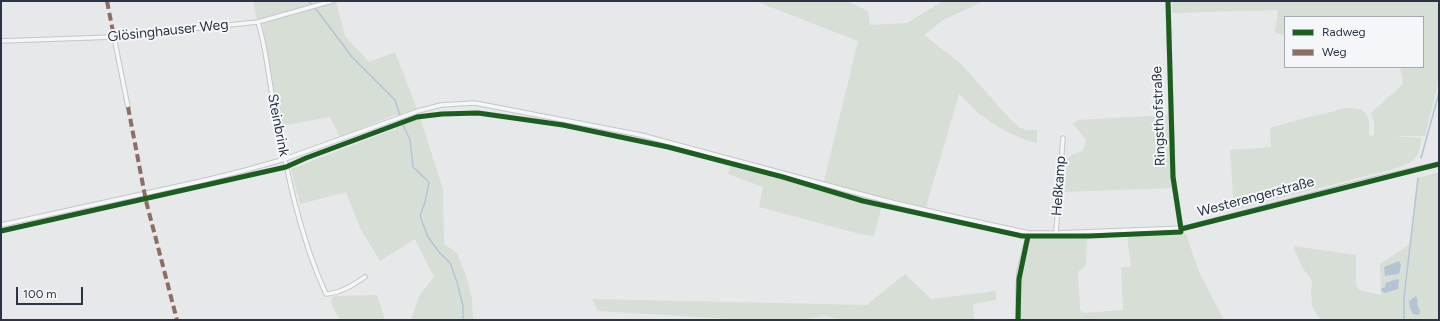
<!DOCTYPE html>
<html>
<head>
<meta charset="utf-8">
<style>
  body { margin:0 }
  #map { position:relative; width:1440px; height:321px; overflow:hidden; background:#e6e8ea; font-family:Figtree,sans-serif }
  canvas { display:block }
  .frame { position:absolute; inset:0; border:2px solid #2b3445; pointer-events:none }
  .legend { position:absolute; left:1284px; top:16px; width:140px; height:52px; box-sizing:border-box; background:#f4f6f9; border:1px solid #a4a8b1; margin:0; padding:5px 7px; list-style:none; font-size:12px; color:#2b3445 }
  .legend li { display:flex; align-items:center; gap:8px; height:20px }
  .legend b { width:20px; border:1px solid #a4a8b1 }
  .scale { position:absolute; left:16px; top:287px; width:67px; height:18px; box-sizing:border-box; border:2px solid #2b3445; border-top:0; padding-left:5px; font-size:12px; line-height:14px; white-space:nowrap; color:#2b3445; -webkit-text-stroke:3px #f4f6f9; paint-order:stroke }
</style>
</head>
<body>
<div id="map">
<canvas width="1440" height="321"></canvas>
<div class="frame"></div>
<ul class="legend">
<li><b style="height:5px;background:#1b5e20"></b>Radweg</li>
<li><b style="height:5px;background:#8d6e63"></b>Weg</li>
</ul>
<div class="scale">100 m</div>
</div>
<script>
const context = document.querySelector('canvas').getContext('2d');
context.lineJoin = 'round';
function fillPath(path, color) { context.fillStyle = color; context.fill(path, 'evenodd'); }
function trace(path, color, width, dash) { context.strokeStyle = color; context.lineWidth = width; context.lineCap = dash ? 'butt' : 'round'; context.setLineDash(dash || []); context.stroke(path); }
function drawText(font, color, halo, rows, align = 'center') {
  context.font = font + ' Figtree,sans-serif'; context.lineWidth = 4; context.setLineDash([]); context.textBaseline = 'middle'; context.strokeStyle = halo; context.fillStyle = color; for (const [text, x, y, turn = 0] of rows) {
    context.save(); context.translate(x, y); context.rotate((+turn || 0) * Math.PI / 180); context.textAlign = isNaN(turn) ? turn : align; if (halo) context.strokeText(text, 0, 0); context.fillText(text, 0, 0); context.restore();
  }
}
const green = new Path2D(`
  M 253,1 L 336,1 L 345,36 L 369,62 L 395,52 L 419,114 L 443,189 L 444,244 L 457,253 L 466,276 L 472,298 L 473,320 L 411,320 L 419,296 L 434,277 L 415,239 L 380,261 L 360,228 L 346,192 L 300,204 L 291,169 L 392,130 L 396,130 L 397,114 L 340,137 L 330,117 L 280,126 L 262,21 L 284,15 L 282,12 L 257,20 Z
  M 755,1 L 847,1 L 868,11 L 870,25 L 907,23 L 943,1 L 984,1 L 943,20 L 924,35 L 961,64 L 1010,119 L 1019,127 L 1026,130 L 1037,130 L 1037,143 C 1016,138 998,128 981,115 C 973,109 967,100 959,94 L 926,207 L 884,197 L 874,236 L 860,234 L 759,207 L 763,187 L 728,174 L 730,166 L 815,188 L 824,181 L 858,41 Z
  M 1172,1 L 1439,1 L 1439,80 L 1425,136 L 1393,136 L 1421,138 C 1420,160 1412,163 1393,169 L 1234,210 L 1230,150 L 1271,147 L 1270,128 L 1297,120 L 1335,111 C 1340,108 1344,108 1351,108 C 1369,108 1370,120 1369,135 L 1374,136 L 1374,122 L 1371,113 L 1403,84 L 1400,67 L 1423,67 L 1423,17 L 1285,17 L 1285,36 L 1275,32 L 1278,10 L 1172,13 Z
  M 1169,115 L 1172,188 L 1061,192 L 1065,161 L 1071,155 L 1083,151 L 1086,140 L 1073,124 L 1079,120 Z
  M 1439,172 L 1439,320 L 1323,320 L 1317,315 L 1312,305 L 1311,292 L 1312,284 L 1311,278 L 1303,269 L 1293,246 L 1356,255 L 1356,285 L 1359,290 L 1381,295 L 1380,264 L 1410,244 L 1418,178 Z
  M 1186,234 L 1200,274 L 1224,320 L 1020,320 C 1015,292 1023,264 1030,237 L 1087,237 L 1086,265 L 1078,272 L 1080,309 L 1083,313 L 1123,310 L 1121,267 L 1131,267 L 1127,236 Z
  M 905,274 L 934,302 L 932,299 L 996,291 L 996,300 L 973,304 L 974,320 L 844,320 L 825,316 L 800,320 L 748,320 L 598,311 L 592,299 L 867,305 Z
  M 377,295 L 385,320 L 340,320 L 332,306 L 331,299 L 334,296 Z`);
const water = new Path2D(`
  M 1399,261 L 1401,265 L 1399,274 L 1385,276 L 1384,267 Z
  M 1397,279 L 1399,280 L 1398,289 L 1385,293 L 1382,291 L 1381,289 L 1385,287 L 1386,283 Z
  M 1416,296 L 1418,301 L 1417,304 L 1420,311 L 1419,315 L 1413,314 L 1410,308 L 1409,301 Z`);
const stream = new Path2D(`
  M 308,1 L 316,9 L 352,57 L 395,100 L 403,125 L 410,140 L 413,167 L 429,182 L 425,202 L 420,216 L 428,237 L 439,252 L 450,263 L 457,282 L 463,306 L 463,320
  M 1421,158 L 1439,93
  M 1404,320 L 1404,297 L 1418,178`);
const street = new Path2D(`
  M 1168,1 L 1173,177 L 1181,229
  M 258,22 C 266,47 268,74 273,100 C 286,166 298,233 326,294 C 341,293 353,285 365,277
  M 114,37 L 128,107
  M 1,41 L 114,37 L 258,22 L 332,1
  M 1,225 L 206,180 L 246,170 L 285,159 L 418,111 L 441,105 L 475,103 L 641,135 L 883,200 L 951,216 L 1029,233 L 1056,233 L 1185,228 L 1366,181 L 1439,164
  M 1056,233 L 1063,138
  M 1018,320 L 1018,292 L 1019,272 L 1029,233`);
const quiet = new Path2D(`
  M 107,1 L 114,37
  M 128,107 L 146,201 L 177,320`);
const cycleway = new Path2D(`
  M 1168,1 L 1173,177 L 1181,229
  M 1181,229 L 1439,164
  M 1,231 C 96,210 191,189 286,167 L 306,158 L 417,117 L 442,114 L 478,113 L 563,125 L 668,147 L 783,177 L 863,201 L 1022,236 L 1090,236 L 1181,232 L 1181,229
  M 1018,320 L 1019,279 L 1028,236`);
const streetNames = [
  ["Glösinghauser Weg",168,31,-6],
  ["Ringsthofstraße",1159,116,-92],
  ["Steinbrink",278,125,79],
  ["Heßkamp",1059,186,-86],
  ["Westerengerstraße",1256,197,-15]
];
fillPath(green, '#d6ded6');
fillPath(water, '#b4c4d5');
trace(stream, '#b4c4d5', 1.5);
trace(street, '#c4c6c8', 5.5);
trace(street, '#f5f6f7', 3.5);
trace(quiet, '#8d6e63', 4, [8, 4]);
trace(cycleway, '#1b5e20', 5);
drawText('14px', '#2b3445', '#f4f6f9', streetNames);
</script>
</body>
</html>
